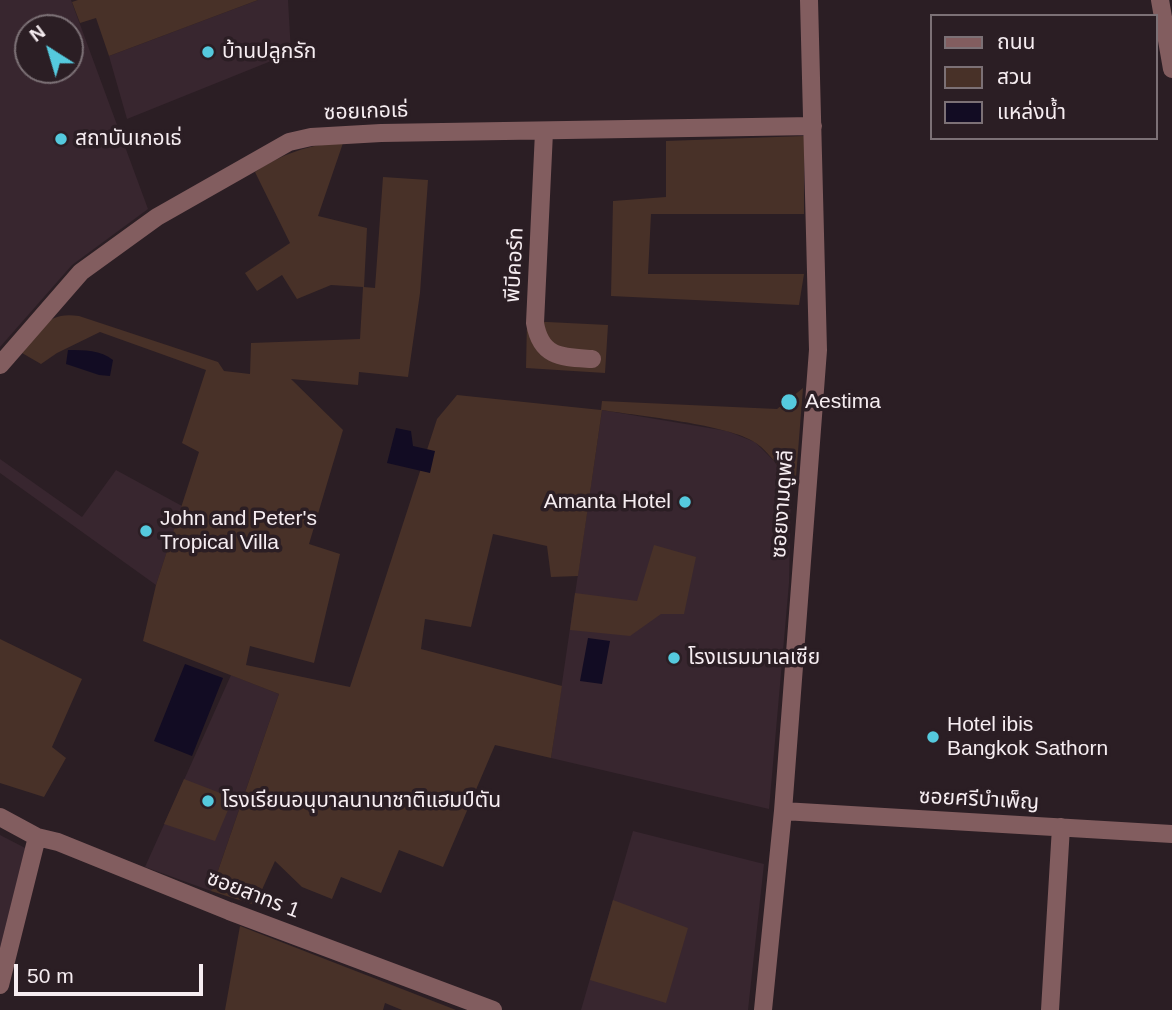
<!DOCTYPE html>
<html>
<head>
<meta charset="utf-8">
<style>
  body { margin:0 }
  #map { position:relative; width:1172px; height:1010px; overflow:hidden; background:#2b1e24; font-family:Arial,"Noto Sans Thai",sans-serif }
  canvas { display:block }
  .legend { position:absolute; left:930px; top:14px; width:228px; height:126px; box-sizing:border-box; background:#2b1e24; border:2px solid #7c7176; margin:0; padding:9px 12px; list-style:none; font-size:21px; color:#f6edf1 }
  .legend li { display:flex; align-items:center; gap:14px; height:35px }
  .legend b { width:35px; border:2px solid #7c7176 }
  .north { position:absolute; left:14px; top:14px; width:70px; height:70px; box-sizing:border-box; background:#2b1e24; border:2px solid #7c7176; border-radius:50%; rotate:323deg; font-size:19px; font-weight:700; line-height:28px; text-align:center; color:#f6edf1 }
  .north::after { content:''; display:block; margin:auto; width:24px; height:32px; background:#55cade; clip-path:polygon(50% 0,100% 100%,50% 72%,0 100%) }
  .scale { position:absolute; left:14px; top:964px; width:189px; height:32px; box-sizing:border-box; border:4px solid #f6edf1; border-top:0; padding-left:9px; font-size:21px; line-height:24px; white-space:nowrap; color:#f6edf1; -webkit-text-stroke:5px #2b1e24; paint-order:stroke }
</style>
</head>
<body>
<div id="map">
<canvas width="1172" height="1010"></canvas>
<ul class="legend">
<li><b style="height:9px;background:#825d5f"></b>ถนน</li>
<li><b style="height:19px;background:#483128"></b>สวน</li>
<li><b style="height:19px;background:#120c23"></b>แหล่งน้ำ</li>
</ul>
<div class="north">N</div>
<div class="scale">50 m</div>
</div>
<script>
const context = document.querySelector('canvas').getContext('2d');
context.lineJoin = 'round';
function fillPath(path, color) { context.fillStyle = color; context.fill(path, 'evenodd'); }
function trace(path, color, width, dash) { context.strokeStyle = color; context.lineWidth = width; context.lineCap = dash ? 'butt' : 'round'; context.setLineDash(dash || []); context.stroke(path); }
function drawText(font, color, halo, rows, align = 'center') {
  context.font = font + ' Arial,"Noto Sans Thai",sans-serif'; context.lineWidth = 7; context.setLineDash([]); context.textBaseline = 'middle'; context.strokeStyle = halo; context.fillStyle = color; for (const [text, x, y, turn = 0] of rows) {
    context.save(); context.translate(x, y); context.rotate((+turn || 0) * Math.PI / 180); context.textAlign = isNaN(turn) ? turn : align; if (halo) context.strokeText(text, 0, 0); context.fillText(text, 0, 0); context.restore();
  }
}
const built = new Path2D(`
  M 0,0 L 71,0 L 148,209 L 72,265 L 0,347 ZM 28,28 L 70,28 L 70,70 L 28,70 Z
  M 258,0 L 288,0 L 291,53 L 127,119 L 109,56 Z
  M 602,410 L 727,431 L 755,442 L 775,462 L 791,484 L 789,583 L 769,809 L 551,758 Z
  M 0,459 L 82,517 L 116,470 L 182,506 L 156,585 L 0,473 Z
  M 231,675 L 279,694 L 211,891 L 145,867 Z
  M 633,831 L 764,864 L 748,1010 L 581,1010 Z
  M 0,835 L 29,850 L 0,951 Z`);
const green = new Path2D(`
  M 78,0 L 258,0 L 109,56 L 96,18 L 80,23 L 72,2 Z
  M 804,136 L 804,214 L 651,214 L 648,274 L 804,274 L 799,305 L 611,296 L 613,201 L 666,197 L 666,141 Z
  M 343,143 L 318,216 L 367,228 L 364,287 L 375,288 L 383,177 L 428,180 L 420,293 L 408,377 L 359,372 L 358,385 L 291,379 L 343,430 L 309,544 L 340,554 L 314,663 L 250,646 L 246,665 L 350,687 L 437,419 L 457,395 L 601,410 L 602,401 L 777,409 L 803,388 L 796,477 L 791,484 C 781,470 770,453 756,443 C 728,424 638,416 602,410 L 578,576 L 551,577 L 547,546 L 493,534 L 471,627 L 425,619 L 421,649 L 562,686 L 551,758 L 495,745 L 443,867 L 399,850 L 381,893 L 341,877 L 332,899 L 302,887 L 275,861 L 255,905 L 211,891 L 279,694 L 143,641 L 156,585 L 199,452 L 182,443 L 206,370 L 100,332 L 57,353 L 41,364 L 22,353 C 41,330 46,311 79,316 L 218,362 L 224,371 L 250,374 L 251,343 L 360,339 L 363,287 L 331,285 L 297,299 L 282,275 L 257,291 L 245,273 L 290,243 L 255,172 C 280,155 311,143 343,143 Z
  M 527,321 L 608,325 L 605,373 L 526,368 Z
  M 654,545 L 696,557 L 684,614 L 661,614 L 630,636 L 570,630 L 575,593 L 637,601 Z
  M 0,639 L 82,679 L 52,747 L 66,758 L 44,797 L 0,783 Z
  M 184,779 L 233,798 L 215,841 L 164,824 Z
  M 613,900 L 688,928 L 666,1003 L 590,980 Z
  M 240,926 L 456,1010 L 402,1010 L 385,1003 L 383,1010 L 225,1010 Z`);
const water = new Path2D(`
  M 68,350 C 84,350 101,350 113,360 L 110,376 L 99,375 L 66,364 Z
  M 396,428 L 411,431 L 413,446 L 435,451 L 430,473 L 387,463 Z
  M 588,638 L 610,641 L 602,684 L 580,681 Z
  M 185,664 L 223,678 L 192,756 L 154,741 Z`);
const minor = new Path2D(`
  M 1160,0 L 1172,69
  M 544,132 L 535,323 C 541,358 562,357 592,359
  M 0,365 L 81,272 L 157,217 L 289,142 L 311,137 L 381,133 L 813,126
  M 783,811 L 1172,834
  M 0,817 L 37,837 L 58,842 L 229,911 L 493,1010
  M 0,985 L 37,837
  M 763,1010 L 783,811 L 818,350 L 809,0
  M 1050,1010 L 1061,827`);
const markers = [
  [208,52,7,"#55cade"],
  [61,139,7,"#55cade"],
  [789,402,9,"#55cade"],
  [685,502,7,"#55cade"],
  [146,531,7,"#55cade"],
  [674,658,7,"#55cade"],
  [933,737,7,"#55cade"],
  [208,801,7,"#55cade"]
];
const poiNames = [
  ["บ้านปลูกรัก",222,52],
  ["สถาบันเกอเธ่",75,139],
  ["Aestima",805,402],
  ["Amanta Hotel",671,502,"right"],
  ["John and Peter's",160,519],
  ["Tropical Villa",160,543],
  ["โรงแรมมาเลเซีย",688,658],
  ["Hotel ibis",947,725],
  ["Bangkok Sathorn",947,749],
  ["โรงเรียนอนุบาลนานาชาติแฮมป์ตัน",222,801]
];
const streetNames = [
  ["ซอยเกอเธ่",366,112,-2],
  ["พีบีคอร์ท",515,265,-87],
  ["ซอยงามดูพลี",783,504,-86],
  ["ซอยศรีบำเพ็ญ",979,800,3],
  ["ซอยสาทร 1",253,895,21]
];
fillPath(built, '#38262f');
fillPath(green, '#483128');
fillPath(water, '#120c23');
trace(minor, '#825d5f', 18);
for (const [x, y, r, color] of markers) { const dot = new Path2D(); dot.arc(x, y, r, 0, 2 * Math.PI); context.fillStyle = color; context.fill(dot); trace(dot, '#2b1e24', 2.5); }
drawText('21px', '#f6edf1', '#2b1e24', poiNames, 'left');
drawText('21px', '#f6edf1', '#2b1e24', streetNames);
</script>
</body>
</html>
